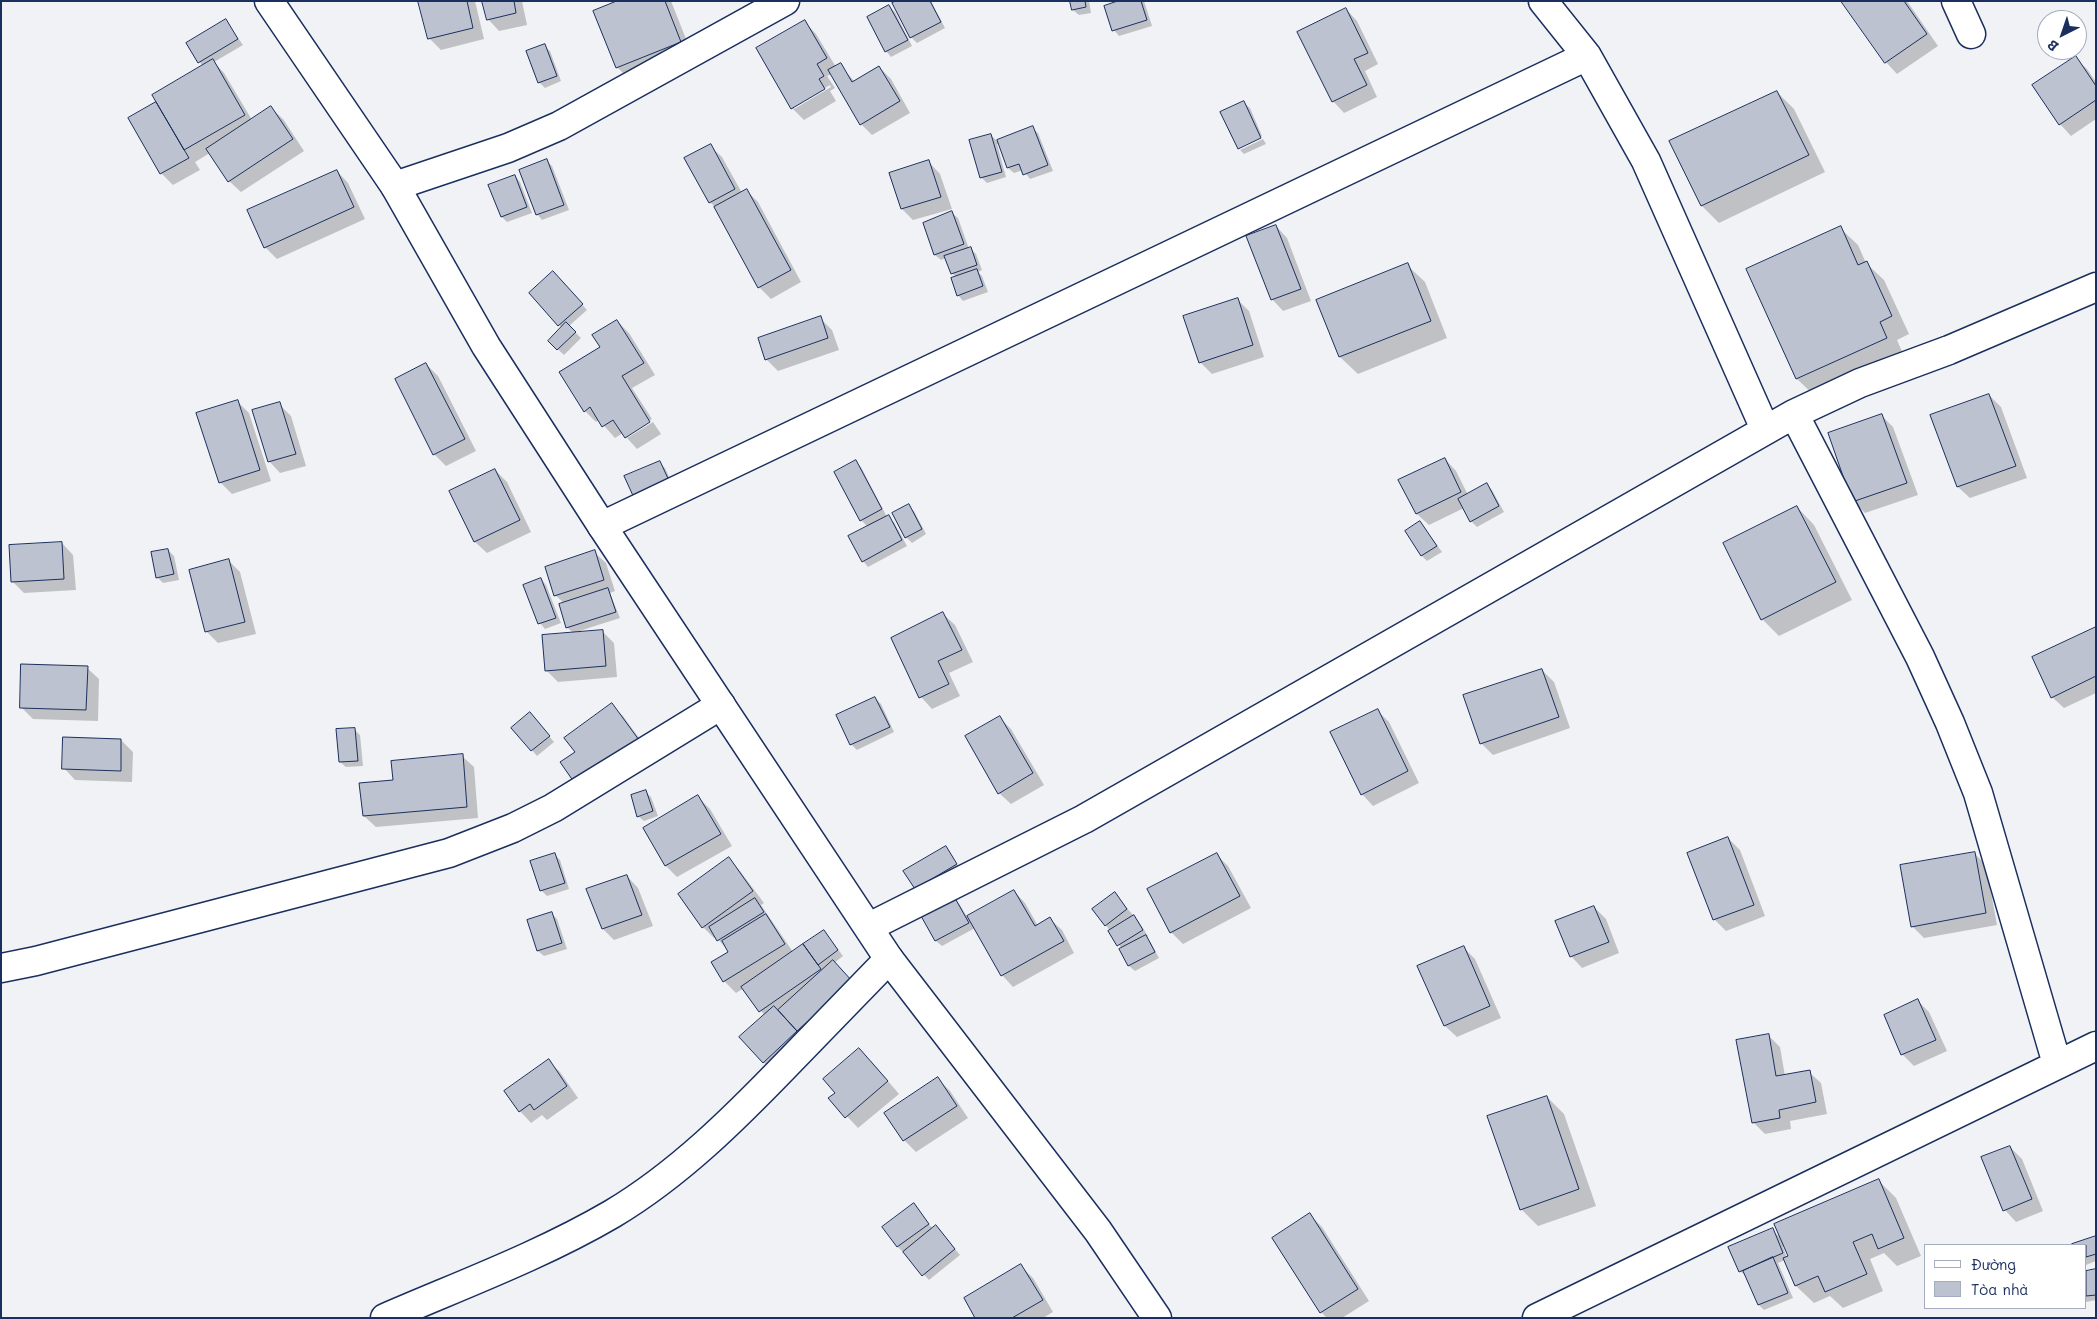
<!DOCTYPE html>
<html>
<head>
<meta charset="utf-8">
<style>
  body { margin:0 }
  #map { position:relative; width:2097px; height:1319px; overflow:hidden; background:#f1f2f5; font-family:Mali,sans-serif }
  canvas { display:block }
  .frame { position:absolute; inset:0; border:2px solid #1b2f5e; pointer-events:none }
  .legend { position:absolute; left:1924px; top:1244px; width:162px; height:65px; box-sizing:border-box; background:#fff; border:1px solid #a4acbf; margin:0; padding:6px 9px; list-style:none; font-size:15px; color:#1b2f5e }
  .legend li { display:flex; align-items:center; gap:10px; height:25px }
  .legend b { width:25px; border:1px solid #a4acbf }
  .north { position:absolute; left:2037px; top:10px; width:50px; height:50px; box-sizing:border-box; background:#fff; border:1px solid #a4acbf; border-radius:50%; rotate:221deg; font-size:14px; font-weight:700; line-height:20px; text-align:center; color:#1b2f5e }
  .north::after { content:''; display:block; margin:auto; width:18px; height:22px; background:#1b2f5e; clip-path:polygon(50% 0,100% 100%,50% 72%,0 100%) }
</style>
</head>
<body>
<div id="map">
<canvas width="2097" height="1319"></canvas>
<div class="frame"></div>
<ul class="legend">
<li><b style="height:6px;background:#fff"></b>Đường</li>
<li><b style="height:14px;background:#bcc2d0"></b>Tòa nhà</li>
</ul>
<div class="north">B</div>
</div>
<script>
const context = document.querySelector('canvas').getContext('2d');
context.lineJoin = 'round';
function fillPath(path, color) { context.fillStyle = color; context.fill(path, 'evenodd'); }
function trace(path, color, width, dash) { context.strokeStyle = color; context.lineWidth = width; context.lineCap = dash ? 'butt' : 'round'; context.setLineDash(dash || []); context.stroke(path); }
const shadow = new Path2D(`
  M 420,1 L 475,1 L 484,39 L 441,50 L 429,38 Z
  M 484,1 L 522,1 L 527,25 L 499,31 L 488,19 Z
  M 620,1 L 671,1 L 692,54 L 629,79 L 617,67 Z
  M 899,1 L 931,1 L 945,28 L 917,43 L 911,37 Z
  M 1071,1 L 1089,1 L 1091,13 L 1079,15 L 1073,10 Z
  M 1122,1 L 1144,1 L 1152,26 L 1119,36 L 1114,30 Z
  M 1843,1 L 1907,1 L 1938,46 L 1897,74 L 1886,62 Z
  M 889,6 L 895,12 L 912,46 L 891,57 L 886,51 Z
  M 1346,9 L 1357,21 L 1378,64 L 1365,71 L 1377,97 L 1344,113 L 1333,101 Z
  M 226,21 L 243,45 L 214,62 L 224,73 L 252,120 L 271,108 L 283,119 L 304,151 L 241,192 L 229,181 L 210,153 L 195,162 L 200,170 L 173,185 L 161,173 L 129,119 L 158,102 L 203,67 L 188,43 Z
  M 805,22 L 816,34 L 836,67 L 840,65 L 855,82 L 879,67 L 891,79 L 910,113 L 872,135 L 861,124 L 832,74 L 827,76 L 835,88 L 830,91 L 836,101 L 804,120 L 792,108 ZM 830,85 L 831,87 L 794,109 L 794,106 Z
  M 544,46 L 550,51 L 561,81 L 545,88 L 539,82 Z
  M 2075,58 L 2087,69 L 2096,82 L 2096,119 L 2071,136 L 2060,124 Z
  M 1777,92 L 1794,109 L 1825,172 L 1719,223 L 1702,206 L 1671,142 Z
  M 1244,103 L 1250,108 L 1262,136 L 1239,147 L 1239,149 Z
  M 1032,128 L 1038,133 L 1053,171 L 1030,179 L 1023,170 L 1014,173 L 1008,168 L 999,144 L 997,144 L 1006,177 L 987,183 L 981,177 L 991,135 L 997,141 Z
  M 1263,139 L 1266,144 L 1244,154 L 1240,150 Z
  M 710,146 L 722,157 L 742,193 L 747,191 L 758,202 L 801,282 L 771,299 L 759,287 L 717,209 L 710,202 Z
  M 547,161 L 552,166 L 569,210 L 542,220 L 537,214 Z
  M 929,162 L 940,174 L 952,209 L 913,220 L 902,209 Z
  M 337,171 L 348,183 L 365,219 L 277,259 L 265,247 Z
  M 515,176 L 520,182 L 532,213 L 507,222 L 502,217 Z
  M 952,213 L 958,218 L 969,249 L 970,248 L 976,254 L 982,270 L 978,272 L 982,276 L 988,292 L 963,301 L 958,295 L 956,277 L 952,273 L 946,258 L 941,260 L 935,255 L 924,223 Z
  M 1276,226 L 1287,238 L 1311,301 L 1283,311 L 1272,299 Z
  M 1840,228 L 1858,245 L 1866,263 L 1884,280 L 1909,334 L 1897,340 L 1904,356 L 1815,396 L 1797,379 L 1748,269 Z
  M 1407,265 L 1425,282 L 1447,338 L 1358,374 L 1340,357 L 1318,301 Z
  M 559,279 L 587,310 L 569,326 L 581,338 L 564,355 L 549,341 L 562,328 L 531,293 Z
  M 1237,299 L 1249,311 L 1264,357 L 1212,374 L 1201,363 L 1185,317 Z
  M 820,318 L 832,330 L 839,350 L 778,371 L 766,359 Z
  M 617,321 L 629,333 L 655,375 L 632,388 L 652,419 L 627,436 L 627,438 L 623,433 L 615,438 L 599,420 L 596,422 L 585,411 Z
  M 426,364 L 438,376 L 476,451 L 446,466 L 434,454 L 397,380 Z
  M 1989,395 L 2001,407 L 2027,478 L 1970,498 L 1958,487 Z
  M 237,401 L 249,413 L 271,481 L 232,494 L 220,482 Z
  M 279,404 L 291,416 L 306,466 L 280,473 L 269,461 Z
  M 1882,416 L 1893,427 L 1918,495 L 1865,513 L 1853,501 Z
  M 653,422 L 661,434 L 637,449 L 627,438 Z
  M 1445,459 L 1456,471 L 1468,495 L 1487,485 L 1492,490 L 1504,512 L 1477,527 L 1471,521 L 1464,508 L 1429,525 L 1417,514 L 1400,480 Z
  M 659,462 L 665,468 L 675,490 L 641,505 Z
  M 856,462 L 861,467 L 887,517 L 894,522 L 907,546 L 868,567 L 863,561 L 868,527 L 861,520 Z
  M 495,470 L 507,482 L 531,532 L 487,553 L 475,542 L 451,491 Z
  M 908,506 L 914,511 L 926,534 L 912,543 L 906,537 Z
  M 1797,507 L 1814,525 L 1852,600 L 1779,636 L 1762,619 Z
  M 1420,522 L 1442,552 L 1427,561 L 1422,556 Z
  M 62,543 L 73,555 L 76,590 L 24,593 L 12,581 Z
  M 168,550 L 174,556 L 179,580 L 163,583 L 157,577 Z
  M 594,552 L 606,563 L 615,591 L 610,593 L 620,618 L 573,633 L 567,627 L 564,603 L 555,595 Z
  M 229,561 L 240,572 L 256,634 L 218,643 L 206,631 Z
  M 541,579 L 546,585 L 561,623 L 545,629 L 540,623 Z
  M 943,614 L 955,625 L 973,662 L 949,673 L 960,696 L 932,709 L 921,697 Z
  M 2096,628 L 2096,693 L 2064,708 L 2052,697 Z
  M 602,631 L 614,643 L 617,677 L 558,682 L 546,670 Z
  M 87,668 L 99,679 L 98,721 L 33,719 L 21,707 Z
  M 1542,670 L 1554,682 L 1570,728 L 1493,755 L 1481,743 Z
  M 875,698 L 881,704 L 894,732 L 857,750 L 851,744 Z
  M 611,705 L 623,716 L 650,753 L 576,752 Z
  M 1377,710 L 1389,722 L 1419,783 L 1373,806 L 1362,794 Z
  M 1000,718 L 1011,729 L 1044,785 L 1011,804 L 999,793 Z
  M 535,719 L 554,742 L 537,756 L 532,750 Z
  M 354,729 L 360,735 L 363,766 L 346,767 L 340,762 Z
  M 121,740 L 133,752 L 132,782 L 75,780 L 64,768 Z
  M 462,756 L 474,767 L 478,818 L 376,827 L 364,816 L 395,781 Z
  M 646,792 L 651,797 L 658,816 L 644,821 L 638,816 Z
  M 698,797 L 710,809 L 732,846 L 677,877 L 666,866 L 644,828 Z
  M 1728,838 L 1740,850 L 1765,916 L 1726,931 L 1714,919 Z
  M 946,847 L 961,870 L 916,888 Z
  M 1974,853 L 1986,865 L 1997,925 L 1924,938 L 1913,927 Z
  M 555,855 L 560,860 L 569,889 L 547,896 L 541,890 Z
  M 1217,855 L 1228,866 L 1251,908 L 1183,944 L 1171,932 Z
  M 729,859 L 740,871 L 764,903 L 761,905 L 793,952 L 824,931 L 843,956 L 834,963 L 863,993 L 775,1073 L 763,1062 L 765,1016 L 744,988 L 736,993 L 724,981 L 730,952 L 726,945 L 724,946 L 716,937 L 714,938 L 703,927 Z
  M 627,876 L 638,888 L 653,926 L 614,940 L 603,929 Z
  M 1014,891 L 1025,903 L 1038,926 L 1050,919 L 1062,930 L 1074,953 L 1013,987 L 1002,975 L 975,928 L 942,946 L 936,941 L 923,917 L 955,899 L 960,905 L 967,917 Z
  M 1120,900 L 1139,922 L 1148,936 L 1146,937 L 1151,943 L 1159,958 L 1135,971 L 1129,966 L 1121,949 L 1122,949 L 1106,925 Z
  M 1594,907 L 1606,919 L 1619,953 L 1582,968 L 1571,956 Z
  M 551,913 L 557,919 L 567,949 L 544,956 L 538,951 L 528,921 Z
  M 1463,947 L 1475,959 L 1501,1018 L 1457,1037 L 1445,1026 Z
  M 1918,1001 L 1929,1012 L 1947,1051 L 1914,1066 L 1902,1054 Z
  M 1768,1035 L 1780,1047 L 1785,1076 L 1809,1072 L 1821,1083 L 1827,1114 L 1790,1121 L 1791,1129 L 1765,1134 L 1753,1122 Z
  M 548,1061 L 560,1072 L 578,1098 L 547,1120 L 542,1115 L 531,1123 L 520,1111 Z
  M 871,1061 L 899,1094 L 858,1128 L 830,1098 Z
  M 938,1079 L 950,1091 L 968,1118 L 916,1152 L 904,1140 Z
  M 1547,1097 L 1564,1114 L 1596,1206 L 1538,1226 L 1521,1209 Z
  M 2010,1147 L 2022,1159 L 2043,1211 L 2016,1222 L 2005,1210 Z
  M 1879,1181 L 1896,1198 L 1921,1256 L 1897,1266 L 1884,1253 L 1870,1259 L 1883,1291 L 1843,1308 L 1830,1296 L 1814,1303 L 1796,1286 L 1785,1260 L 1778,1263 L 1793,1298 L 1764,1310 L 1759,1305 L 1747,1277 L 1740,1271 L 1772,1230 L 1782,1239 ZM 1785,1246 L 1790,1257 L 1787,1258 L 1783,1247 Z
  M 914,1205 L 933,1229 L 941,1232 L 960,1255 L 929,1280 L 898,1247 L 883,1227 Z
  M 1310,1215 L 1322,1227 L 1369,1301 L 1342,1318 L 1327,1318 L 1321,1312 Z
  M 2096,1237 L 2096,1261 L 2086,1265 L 2086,1245 L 2074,1244 Z
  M 1021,1266 L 1033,1278 L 1053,1312 L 1043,1318 L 976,1318 Z
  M 2096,1270 L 2096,1300 L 2086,1302 L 2086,1272 Z`);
const building = new Path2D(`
  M 418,1 L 467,1 L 473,28 L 428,39 Z
  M 482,1 L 514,1 L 516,13 L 487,20 Z
  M 617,1 L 665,1 L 681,42 L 616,68 L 593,11 Z
  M 896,1 L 930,1 L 941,22 L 910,38 L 892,3 Z
  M 1070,1 L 1085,1 L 1086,7 L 1072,10 Z
  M 1118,1 L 1141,1 L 1147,20 L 1112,31 L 1104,6 Z
  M 1841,1 L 1904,1 L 1927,34 L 1885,63 Z
  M 889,5 L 908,40 L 885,52 L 867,17 Z
  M 1346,8 L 1368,53 L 1354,59 L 1367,85 L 1332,102 L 1297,32 Z
  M 226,19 L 238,39 L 198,63 L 186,43 Z
  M 805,20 L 827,58 L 817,64 L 824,76 L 819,79 L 825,89 L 791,109 L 756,48 Z
  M 545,44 L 557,76 L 538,83 L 526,51 Z
  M 2076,56 L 2096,86 L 2096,100 L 2059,125 L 2032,85 Z
  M 213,59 L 245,115 L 184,150 L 152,95 Z
  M 841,63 L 852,82 L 879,66 L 900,101 L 860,125 L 828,70 Z
  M 1777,91 L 1809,155 L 1701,206 L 1669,141 Z
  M 1244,101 L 1261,138 L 1238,149 L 1220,112 Z
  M 156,102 L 189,158 L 160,174 L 128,118 Z
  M 271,106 L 293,139 L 228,182 L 206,149 Z
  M 1033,126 L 1048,165 L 1023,175 L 1019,164 L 1007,168 L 997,140 Z
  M 991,134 L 1002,172 L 980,178 L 969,140 Z
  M 711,144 L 735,189 L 709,203 L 684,158 Z
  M 547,159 L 564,205 L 536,215 L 519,170 Z
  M 929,160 L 941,197 L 901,209 L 889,173 Z
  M 337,170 L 354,207 L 264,248 L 247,210 Z
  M 515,175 L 527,207 L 501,217 L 488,185 Z
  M 747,189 L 791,270 L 758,288 L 714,207 Z
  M 952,211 L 964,244 L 934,255 L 923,223 Z
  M 1276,225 L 1301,289 L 1271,300 L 1246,236 Z
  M 1841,226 L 1858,265 L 1867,261 L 1892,316 L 1880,322 L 1887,338 L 1796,379 L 1746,269 Z
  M 971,247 L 977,265 L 951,274 L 944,256 Z
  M 1408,263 L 1431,321 L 1339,357 L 1316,300 Z
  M 977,269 L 983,286 L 957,296 L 951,278 Z
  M 553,271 L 583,304 L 558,326 L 529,293 Z
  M 1238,298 L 1253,345 L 1199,363 L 1183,316 Z
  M 821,316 L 828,338 L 765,360 L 758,338 Z
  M 617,320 L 644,363 L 622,376 L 650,422 L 625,438 L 613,420 L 602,427 L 590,407 L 584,412 L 559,372 L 600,347 L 592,335 Z
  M 566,322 L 576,332 L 557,350 L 548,341 Z
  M 426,363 L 465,439 L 433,455 L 395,379 Z
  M 1989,394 L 2016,466 L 1957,487 L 1930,415 Z
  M 238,400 L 260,470 L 219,483 L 196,413 Z
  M 280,402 L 296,454 L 268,462 L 252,410 Z
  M 1882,414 L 1907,483 L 1852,502 L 1828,433 Z
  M 1445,458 L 1461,492 L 1416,514 L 1398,480 Z
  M 856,460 L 882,509 L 860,521 L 834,472 Z
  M 660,461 L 671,485 L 635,500 L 624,476 Z
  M 495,469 L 520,520 L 474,542 L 449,491 Z
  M 1487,483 L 1499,506 L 1470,522 L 1458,499 Z
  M 909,504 L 922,529 L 905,538 L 892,513 Z
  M 1797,506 L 1836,582 L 1761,620 L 1723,543 Z
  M 889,515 L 902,540 L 862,562 L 848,536 Z
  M 1420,521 L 1437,546 L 1421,556 L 1405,531 Z
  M 62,542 L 64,579 L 11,582 L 9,545 Z
  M 168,549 L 174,574 L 156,578 L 151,552 Z
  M 595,550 L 604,580 L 554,596 L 545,567 Z
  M 229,559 L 245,622 L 205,632 L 189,570 Z
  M 541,578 L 556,618 L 538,624 L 523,585 Z
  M 608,588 L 616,612 L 566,628 L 559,604 Z
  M 943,612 L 962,650 L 938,661 L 949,684 L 919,698 L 891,638 Z
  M 2096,627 L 2096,676 L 2051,698 L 2032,657 Z
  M 603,630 L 606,666 L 545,671 L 542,635 Z
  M 21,664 L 88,666 L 86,710 L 20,708 Z
  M 1542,669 L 1559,717 L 1480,744 L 1463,695 Z
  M 875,697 L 890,727 L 850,745 L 836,715 Z
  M 612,703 L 639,740 L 576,785 L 560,762 L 575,752 L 564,738 Z
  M 1378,709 L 1408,771 L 1361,795 L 1330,732 Z
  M 530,712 L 550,736 L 531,751 L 511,728 Z
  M 1000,716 L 1033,773 L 998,794 L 965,736 Z
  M 355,728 L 358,761 L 339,762 L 336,729 Z
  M 63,737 L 121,739 L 121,771 L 62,769 Z
  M 463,754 L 467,807 L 363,816 L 359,783 L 393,780 L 391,761 Z
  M 646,790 L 653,811 L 637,817 L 631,795 Z
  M 698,795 L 721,834 L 665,866 L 643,828 Z
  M 1728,837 L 1754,905 L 1713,920 L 1687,853 Z
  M 946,846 L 957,864 L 915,889 L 903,871 Z
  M 1975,852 L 1986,913 L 1911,927 L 1900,865 Z
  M 555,853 L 565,883 L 540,891 L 530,861 Z
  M 1217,853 L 1240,896 L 1170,933 L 1147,889 Z
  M 729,857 L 753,891 L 702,928 L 678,894 Z
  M 627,875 L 642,915 L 602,929 L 586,889 Z
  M 1014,890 L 1035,926 L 1050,917 L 1064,941 L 1001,976 L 967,916 Z
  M 1115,892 L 1127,909 L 1105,926 L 1092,909 Z
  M 755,898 L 764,912 L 717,941 L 709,927 Z
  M 955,898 L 969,923 L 935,941 L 921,916 Z
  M 1594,906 L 1609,942 L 1570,957 L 1555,921 Z
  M 552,912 L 562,943 L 537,951 L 527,920 Z
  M 766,914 L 785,944 L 723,982 L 711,962 L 728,952 L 722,941 Z
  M 1134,915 L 1143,930 L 1117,946 L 1108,931 Z
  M 824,930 L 838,950 L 818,965 L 803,944 Z
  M 1146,935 L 1155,952 L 1128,966 L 1119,949 Z
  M 803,944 L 821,969 L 759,1012 L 741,987 Z
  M 1464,946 L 1490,1006 L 1444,1026 L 1417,966 Z
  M 833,960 L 852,981 L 797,1031 L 778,1010 Z
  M 1918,999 L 1936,1040 L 1901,1055 L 1884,1015 Z
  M 774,1006 L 797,1031 L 763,1063 L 739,1037 Z
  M 1769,1034 L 1776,1076 L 1810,1070 L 1816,1102 L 1779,1110 L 1780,1118 L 1752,1123 L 1736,1040 Z
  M 859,1048 L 888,1081 L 845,1118 L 828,1098 L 835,1093 L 823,1079 Z
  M 549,1059 L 567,1086 L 534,1110 L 530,1104 L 519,1112 L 504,1091 Z
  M 938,1077 L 957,1106 L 903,1141 L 884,1113 Z
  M 1547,1096 L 1579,1189 L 1520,1210 L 1487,1116 Z
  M 2010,1146 L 2032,1199 L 2003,1211 L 1981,1157 Z
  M 1879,1179 L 1904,1238 L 1878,1249 L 1872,1234 L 1853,1242 L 1867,1274 L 1825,1292 L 1818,1276 L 1795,1286 L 1783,1258 L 1788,1256 L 1774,1224 Z
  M 914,1203 L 929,1224 L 897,1247 L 882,1227 Z
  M 1310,1213 L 1358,1289 L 1320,1313 L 1272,1238 Z
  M 936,1225 L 955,1249 L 922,1276 L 903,1252 Z
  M 1773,1228 L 1783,1253 L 1739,1272 L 1728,1247 Z
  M 2096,1236 L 2096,1254 L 2086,1257 L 2086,1245 L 2073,1245 L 2072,1244 Z
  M 1773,1257 L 1788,1293 L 1758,1305 L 1743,1271 Z
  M 1021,1264 L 1043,1300 L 1012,1318 L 975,1318 L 964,1298 Z
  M 2096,1269 L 2096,1295 L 2086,1296 L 2086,1271 Z`);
const street = new Path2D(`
  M 1543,1 L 1587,56 L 1646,161 L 1765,429
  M 1956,1 L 1971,34
  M 395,186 L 508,148 L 559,126 L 785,1
  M 1794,414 L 1920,657 L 1950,723 L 1978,793 L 2057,1064
  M 602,526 L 1587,56
  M 869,927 L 1084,819 L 1794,414 L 1860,383 L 1949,350 L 2096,287
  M 1,968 L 36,961 L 449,853 L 513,828 L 553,808 L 721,705
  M 385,1318 C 461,1285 540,1256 612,1214 C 679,1174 735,1118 789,1062 C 822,1028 856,993 889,959
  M 1537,1318 L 2096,1046`);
const secondary = new Path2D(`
  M 269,1 L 395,186 L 486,346 L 602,526 L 889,959 L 1098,1231 L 1157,1318`);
fillPath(shadow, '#0003');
fillPath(building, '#bcc2d0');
trace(building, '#1b2f5e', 1);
trace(street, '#1b2f5e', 31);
trace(secondary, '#1b2f5e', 31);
trace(street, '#fff', 28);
trace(secondary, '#fff', 28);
</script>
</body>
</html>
